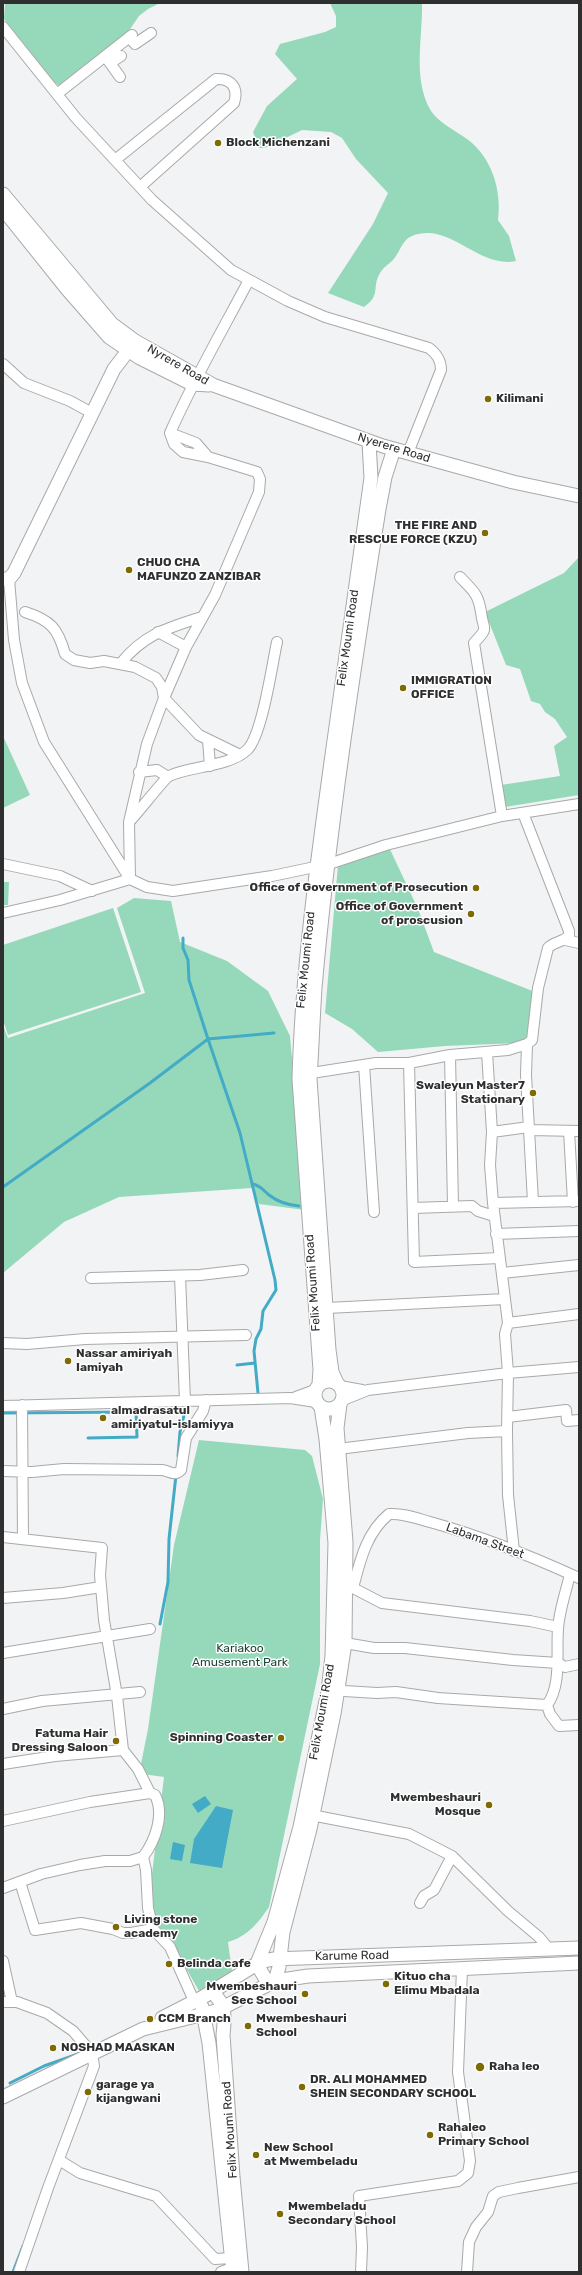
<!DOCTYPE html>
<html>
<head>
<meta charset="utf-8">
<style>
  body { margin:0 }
  #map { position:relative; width:582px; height:2275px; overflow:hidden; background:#f2f3f4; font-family:Rubik,sans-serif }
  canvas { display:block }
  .frame { position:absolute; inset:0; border:4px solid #2f2f30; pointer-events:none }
</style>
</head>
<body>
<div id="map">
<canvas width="582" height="2275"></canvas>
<div class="frame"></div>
</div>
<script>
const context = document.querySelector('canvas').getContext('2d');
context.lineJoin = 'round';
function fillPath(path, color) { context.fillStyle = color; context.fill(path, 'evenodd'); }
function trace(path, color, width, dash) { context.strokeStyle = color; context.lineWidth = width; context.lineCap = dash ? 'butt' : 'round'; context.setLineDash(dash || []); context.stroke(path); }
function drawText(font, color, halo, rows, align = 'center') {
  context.font = font + ' Rubik,sans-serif'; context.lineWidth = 3; context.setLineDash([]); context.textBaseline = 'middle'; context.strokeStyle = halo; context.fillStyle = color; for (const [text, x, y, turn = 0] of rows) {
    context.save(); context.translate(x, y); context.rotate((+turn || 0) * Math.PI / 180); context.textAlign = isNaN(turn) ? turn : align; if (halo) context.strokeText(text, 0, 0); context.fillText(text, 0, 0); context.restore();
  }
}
const green = new Path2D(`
  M 5,3 L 160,3 L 148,9 L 139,16 L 126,35 L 61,87 L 54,82 L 4,19 Z
  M 330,3 L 422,3 C 423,37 412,79 431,111 C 439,123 456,131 467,139 C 492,157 502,191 498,220 L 509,236 L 516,261 C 478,269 450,221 412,236 C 402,240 400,252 393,260 C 388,265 382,268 379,275 C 372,288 381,295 364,307 L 328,293 L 373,224 L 388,193 L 356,159 L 342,138 L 331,132 L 302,130 L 265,148 L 259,148 L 253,132 L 267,106 L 297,79 L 275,54 L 280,44 L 325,32 L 336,27 L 336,16 Z
  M 579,557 L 579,795 L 505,807 L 501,785 L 560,776 L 554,746 L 567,737 L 555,719 L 545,712 L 540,704 L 531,701 L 520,669 L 506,665 L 485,612 L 564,573 Z
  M 3,736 L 30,795 L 3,808 Z
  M 388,845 L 418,909 L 434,952 L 535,992 L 529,1038 L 519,1043 L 445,1046 L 378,1052 L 352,1029 L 325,1013 L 338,865 Z
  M 3,882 L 9,882 L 8,905 L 3,905 Z
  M 134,898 L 171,901 L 180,942 L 227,961 L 268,991 L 290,1036 L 305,1210 L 259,1204 L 252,1188 L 119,1197 L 64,1222 L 3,1273 L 3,1025 L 8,1038 L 145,993 L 117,908 Z
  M 113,908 L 141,992 L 8,1035 L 3,1020 L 3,945 Z
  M 199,1440 L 305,1450 L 312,1456 L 323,1499 L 320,1540 L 320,1664 L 269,1907 C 258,1923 248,1936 228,1942 L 232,1972 L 199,1991 L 174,1947 L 156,1923 L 152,1905 L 150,1890 L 164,1777 L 142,1774 L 141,1764 L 148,1729 L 174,1545 Z`);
const water = new Path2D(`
  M 205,1796 L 211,1804 L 198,1813 L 192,1804 Z
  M 216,1806 L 233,1810 L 222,1868 L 190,1863 L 194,1839 Z
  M 173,1842 L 185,1845 L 182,1861 L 170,1859 Z`);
const stream = new Path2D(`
  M 253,1184 C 261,1186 263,1190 269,1195 C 278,1202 288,1205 299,1206
  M 3,1187 L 150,1083 L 208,1039 L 189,980 L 188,960 L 183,948 L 183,938
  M 237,1365 L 255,1363
  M 258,1393 L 254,1351 L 256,1339 L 261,1329 L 263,1311 L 276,1290 L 275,1280 L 240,1133 L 208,1039 L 274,1033
  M 3,1413 L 136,1412 L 137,1437 L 88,1438
  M 178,1456 L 180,1432 L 186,1407
  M 160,1624 L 168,1582 L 169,1539 L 176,1475
  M 10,2083 L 44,2066 L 78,2054
  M 13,2272 L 23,2246`);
const minor = new Path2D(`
  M 3,27 L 76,118 L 152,200 L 231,270 L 288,301 L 325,317 L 429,348 C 437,354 441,360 441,370 L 408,453
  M 129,37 L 135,44 L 151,33
  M 105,56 L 120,77
  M 110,63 L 121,56
  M 57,94 L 132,35
  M 115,160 L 216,79 C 231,78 239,88 234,103 L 140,187
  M 3,364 L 24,383 L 70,401 L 92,413
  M 170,433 L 196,443 L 208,457
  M 460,577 C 473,591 478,593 481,612 C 483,631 490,626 474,643 L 502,816
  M 9,579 L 14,640 L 22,683 L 44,742 L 130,879 L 147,887 L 173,891 L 272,876 L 329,864 L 386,845 L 502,816 L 579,804
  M 25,612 C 50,620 58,628 65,654 L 74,660 L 90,663 L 104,661 L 135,667 L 156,678 L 162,687 L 164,698 L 199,735 L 240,755
  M 158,632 L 186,647
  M 121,663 C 144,634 168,628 202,617
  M 208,740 L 210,766
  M 139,772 L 157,770 L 168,777
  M 129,822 C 136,815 165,778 169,776 C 190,766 229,767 247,750 C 262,736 272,665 277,642
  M 3,864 L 60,876 L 92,891
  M 3,913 L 60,900 L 130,879 L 129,822 L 147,744 L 164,698 L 186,647 L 215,595 L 259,492 L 260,479 L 257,472 L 208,457 L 183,452 L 174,444 L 170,433 C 193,381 222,331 249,280
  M 565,940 L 579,943
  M 527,1044 L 526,1075 L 533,1202
  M 487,1052 L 492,1132
  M 450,1055 L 453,1206
  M 409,1063 L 414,1262 L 499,1258
  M 364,1065 L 374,1212
  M 305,1074 L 376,1063 L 409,1063 L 450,1055 L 508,1050 L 527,1044 L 532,1040 L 538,988 L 548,948 C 553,942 563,942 569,936 L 569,931 L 523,813
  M 529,1130 L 579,1131
  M 569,1131 L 573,1202
  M 493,1203 L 490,1165 L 492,1132 L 529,1127
  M 413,1208 L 472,1206 L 478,1211 L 494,1216
  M 496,1234 L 579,1231
  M 502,1273 L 579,1265
  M 180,1276 L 185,1401
  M 91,1278 L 200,1275 L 243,1270
  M 327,1308 L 505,1299
  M 508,1323 L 579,1314
  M 3,1343 L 27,1344 L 85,1339 L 246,1335
  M 340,1386 L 362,1390
  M 296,1397 L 315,1390
  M 343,1400 L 368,1390 L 508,1373 L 579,1367
  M 22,1405 L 23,1539
  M 3,1406 L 290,1398 L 316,1402
  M 508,1417 L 566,1410 L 567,1421 L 579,1420
  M 338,1449 L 468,1433 L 507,1431
  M 3,1471 L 32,1472 L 64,1469 L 162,1470 C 170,1471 174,1477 181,1470 L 186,1438 L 203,1411 L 206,1400
  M 3,1537 L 102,1548 L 100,1575 L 104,1620 L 117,1696 L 123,1750 L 138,1769 L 150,1793
  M 514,1551 L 508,1495 L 507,1431 L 508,1373 L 505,1334 L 508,1323 L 493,1203 L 579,1201
  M 347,1588 L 353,1588 L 382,1603 L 530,1621 L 558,1627
  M 353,1588 C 360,1561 366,1533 389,1514 C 403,1513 416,1518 430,1522 C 481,1536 531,1556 579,1578
  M 3,1598 L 63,1593 L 101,1587
  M 345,1643 L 374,1648 L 405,1648 L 513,1660 L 558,1663 L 565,1667 L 579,1664
  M 3,1653 L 150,1629
  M 339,1687 L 344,1691 L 377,1693 L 396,1692 L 438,1698 L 547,1705
  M 547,1705 C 562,1685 556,1652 558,1629 C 559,1611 566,1592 570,1574
  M 547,1705 L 550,1714 L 559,1726 L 579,1725
  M 3,1709 L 42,1701 L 140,1692
  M 3,1764 L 55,1756 L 123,1750
  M 306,1814 L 409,1834 L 452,1856 L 508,1911 L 539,1937 L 549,1949
  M 3,1821 L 90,1802 L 150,1793 L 155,1795 C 165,1815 155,1841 143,1857
  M 20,1882 L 35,1930 L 81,1923 L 113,1929 L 123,1933 L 131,1933 L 153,1929
  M 3,1888 L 41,1874 L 80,1865 L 105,1861 L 130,1861 L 143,1857 L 146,1870 L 148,1908 L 153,1929 L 170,1947 L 194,2001
  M 420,1903 L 424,1896 L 434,1890 L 452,1856
  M 3,1961 L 12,2002
  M 3,2002 L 17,2002 L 47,2013 L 73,2031 L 92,2053 L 94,2066 L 48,2188 L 19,2272
  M 59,2160 L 80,2173 L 156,2196 L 215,2259 L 231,2258
  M 221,2272 L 232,2268
  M 361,2272 L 362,2247 L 359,2196 L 458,2181 L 468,2173 L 470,2161 L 458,2072 L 462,1969
  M 467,2272 L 469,2242 L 476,2227 L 488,2212 L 493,2196 L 499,2192 L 518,2188 L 579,2177`);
const major = new Path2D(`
  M 3,194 L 112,324 L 135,341 L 213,385 L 383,446 L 513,482 L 579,496
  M 3,209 L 67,289 L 109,337 L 140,358 L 192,384 L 209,385
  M 3,579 L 9,579 L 14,573 L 114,369 L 134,343
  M315 1395a14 14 0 1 1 28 0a14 14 0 1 1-28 0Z
  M 337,1383 L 332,1372 L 329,1350 L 310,1079 C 312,1049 313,1019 315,988 C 329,828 354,668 379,509 L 385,477 L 394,449
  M 319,1384 L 320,1370 L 299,1079 C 302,970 317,863 332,755 C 345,663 358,570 371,478 L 369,442
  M 275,1981 L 279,1967 L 283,1932 L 310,1829 L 334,1714 L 345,1643 L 346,1542 L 337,1428 L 340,1404
  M 268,1983 L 259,1968 L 258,1961 L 274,1922 L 300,1827 L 328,1691 L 332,1656 L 335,1543 L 326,1439 L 321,1407
  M 212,1992 C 226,2004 225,2017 223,2035 L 233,2177 L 242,2272
  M 202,2007 L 209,2043 L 233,2272
  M 162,2018 L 203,1997 L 260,1962 L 273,1959 L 579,1948
  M 3,2097 L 143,2029 L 216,2011 L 275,1981 L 308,1976 L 579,1963`);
const markers = [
  [218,143,4,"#7f6b04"],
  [488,399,4,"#7f6b04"],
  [485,533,4,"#7f6b04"],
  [129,570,4,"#7f6b04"],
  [403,688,4,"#7f6b04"],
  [476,888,4,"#7f6b04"],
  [471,914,4,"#7f6b04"],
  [533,1093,4,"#7f6b04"],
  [68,1361,4,"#7f6b04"],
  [103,1418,4,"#7f6b04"],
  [281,1738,4,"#7f6b04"],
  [116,1741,4,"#7f6b04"],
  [489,1805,4,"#7f6b04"],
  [116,1927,4,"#7f6b04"],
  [169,1964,4,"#7f6b04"],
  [386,1984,4,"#7f6b04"],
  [305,1994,4,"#7f6b04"],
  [150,2019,4,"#7f6b04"],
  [248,2026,4,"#7f6b04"],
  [53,2048,4,"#7f6b04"],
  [480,2067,5,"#7f6b04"],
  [302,2087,4,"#7f6b04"],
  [88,2092,4,"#7f6b04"],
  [430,2135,4,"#7f6b04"],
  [256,2155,4,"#7f6b04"],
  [280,2214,4,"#7f6b04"]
];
const poiNames = [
  ["Block Michenzani",226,143],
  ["Kilimani",496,399],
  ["THE FIRE AND",477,526,"right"],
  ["RESCUE FORCE (KZU)",477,540,"right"],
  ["CHUO CHA",137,563],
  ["MAFUNZO ZANZIBAR",137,577],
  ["IMMIGRATION",411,681],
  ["OFFICE",411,695],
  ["Office of Government of Prosecution",468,888,"right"],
  ["Office of Government",463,907,"right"],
  ["of proscusion",463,921,"right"],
  ["Swaleyun Master7",525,1086,"right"],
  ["Stationary",525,1100,"right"],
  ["Nassar amiriyah",76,1354],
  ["Iamiyah",76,1368],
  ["almadrasatul",111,1411],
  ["amiriyatul-islamiyya",111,1425],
  ["Fatuma Hair",108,1734,"right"],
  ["Dressing Saloon",108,1748,"right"],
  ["Spinning Coaster",273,1738,"right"],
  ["Mwembeshauri",481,1798,"right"],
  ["Mosque",481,1812,"right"],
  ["Living stone",124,1920],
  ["academy",124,1934],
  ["Belinda cafe",177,1964],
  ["Kituo cha",394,1977],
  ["Elimu Mbadala",394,1991],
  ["Mwembeshauri",297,1987,"right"],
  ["Sec School",297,2001,"right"],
  ["CCM Branch",158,2019],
  ["Mwembeshauri",256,2019],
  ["School",256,2033],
  ["NOSHAD MAASKAN",61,2048],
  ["Raha leo",489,2067],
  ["DR. ALI MOHAMMED",310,2080],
  ["SHEIN SECONDARY SCHOOL",310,2094],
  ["garage ya",96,2085],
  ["kijangwani",96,2099],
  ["Rahaleo",438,2128],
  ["Primary School",438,2142],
  ["New School",264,2148],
  ["at Mwembeladu",264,2162],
  ["Mwembeladu",288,2207],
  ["Secondary School",288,2221]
];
const streetNames = [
  ["Nyrere Road",178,365,30],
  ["Nyerere Road",394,448,17],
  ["Felix Moumi Road",348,638,-82],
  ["Felix Moumi Road",306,960,-84],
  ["Felix Moumi Road",313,1283,-94],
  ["Labama Street",485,1541,20],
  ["Felix Moumi Road",322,1712,-80],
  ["Karume Road",352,1956,-1],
  ["Felix Moumi Road",230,2130,-94]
];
const parkNames = [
  ["Kariakoo",240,1649],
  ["Amusement Park",240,1663]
];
fillPath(green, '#95d9ba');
fillPath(water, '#43abc6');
trace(stream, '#43abc6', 3);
trace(minor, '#a8a9aa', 12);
trace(major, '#a8a9aa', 15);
trace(minor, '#fff', 10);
trace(major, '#fff', 13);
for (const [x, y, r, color] of markers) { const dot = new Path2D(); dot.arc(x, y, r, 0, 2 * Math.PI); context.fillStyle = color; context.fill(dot); trace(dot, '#fff', 1.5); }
drawText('bold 12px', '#2f2f30', '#fff', poiNames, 'left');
drawText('12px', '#2f2f30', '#fff', streetNames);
drawText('12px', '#1e4536', '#fff', parkNames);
</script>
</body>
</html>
